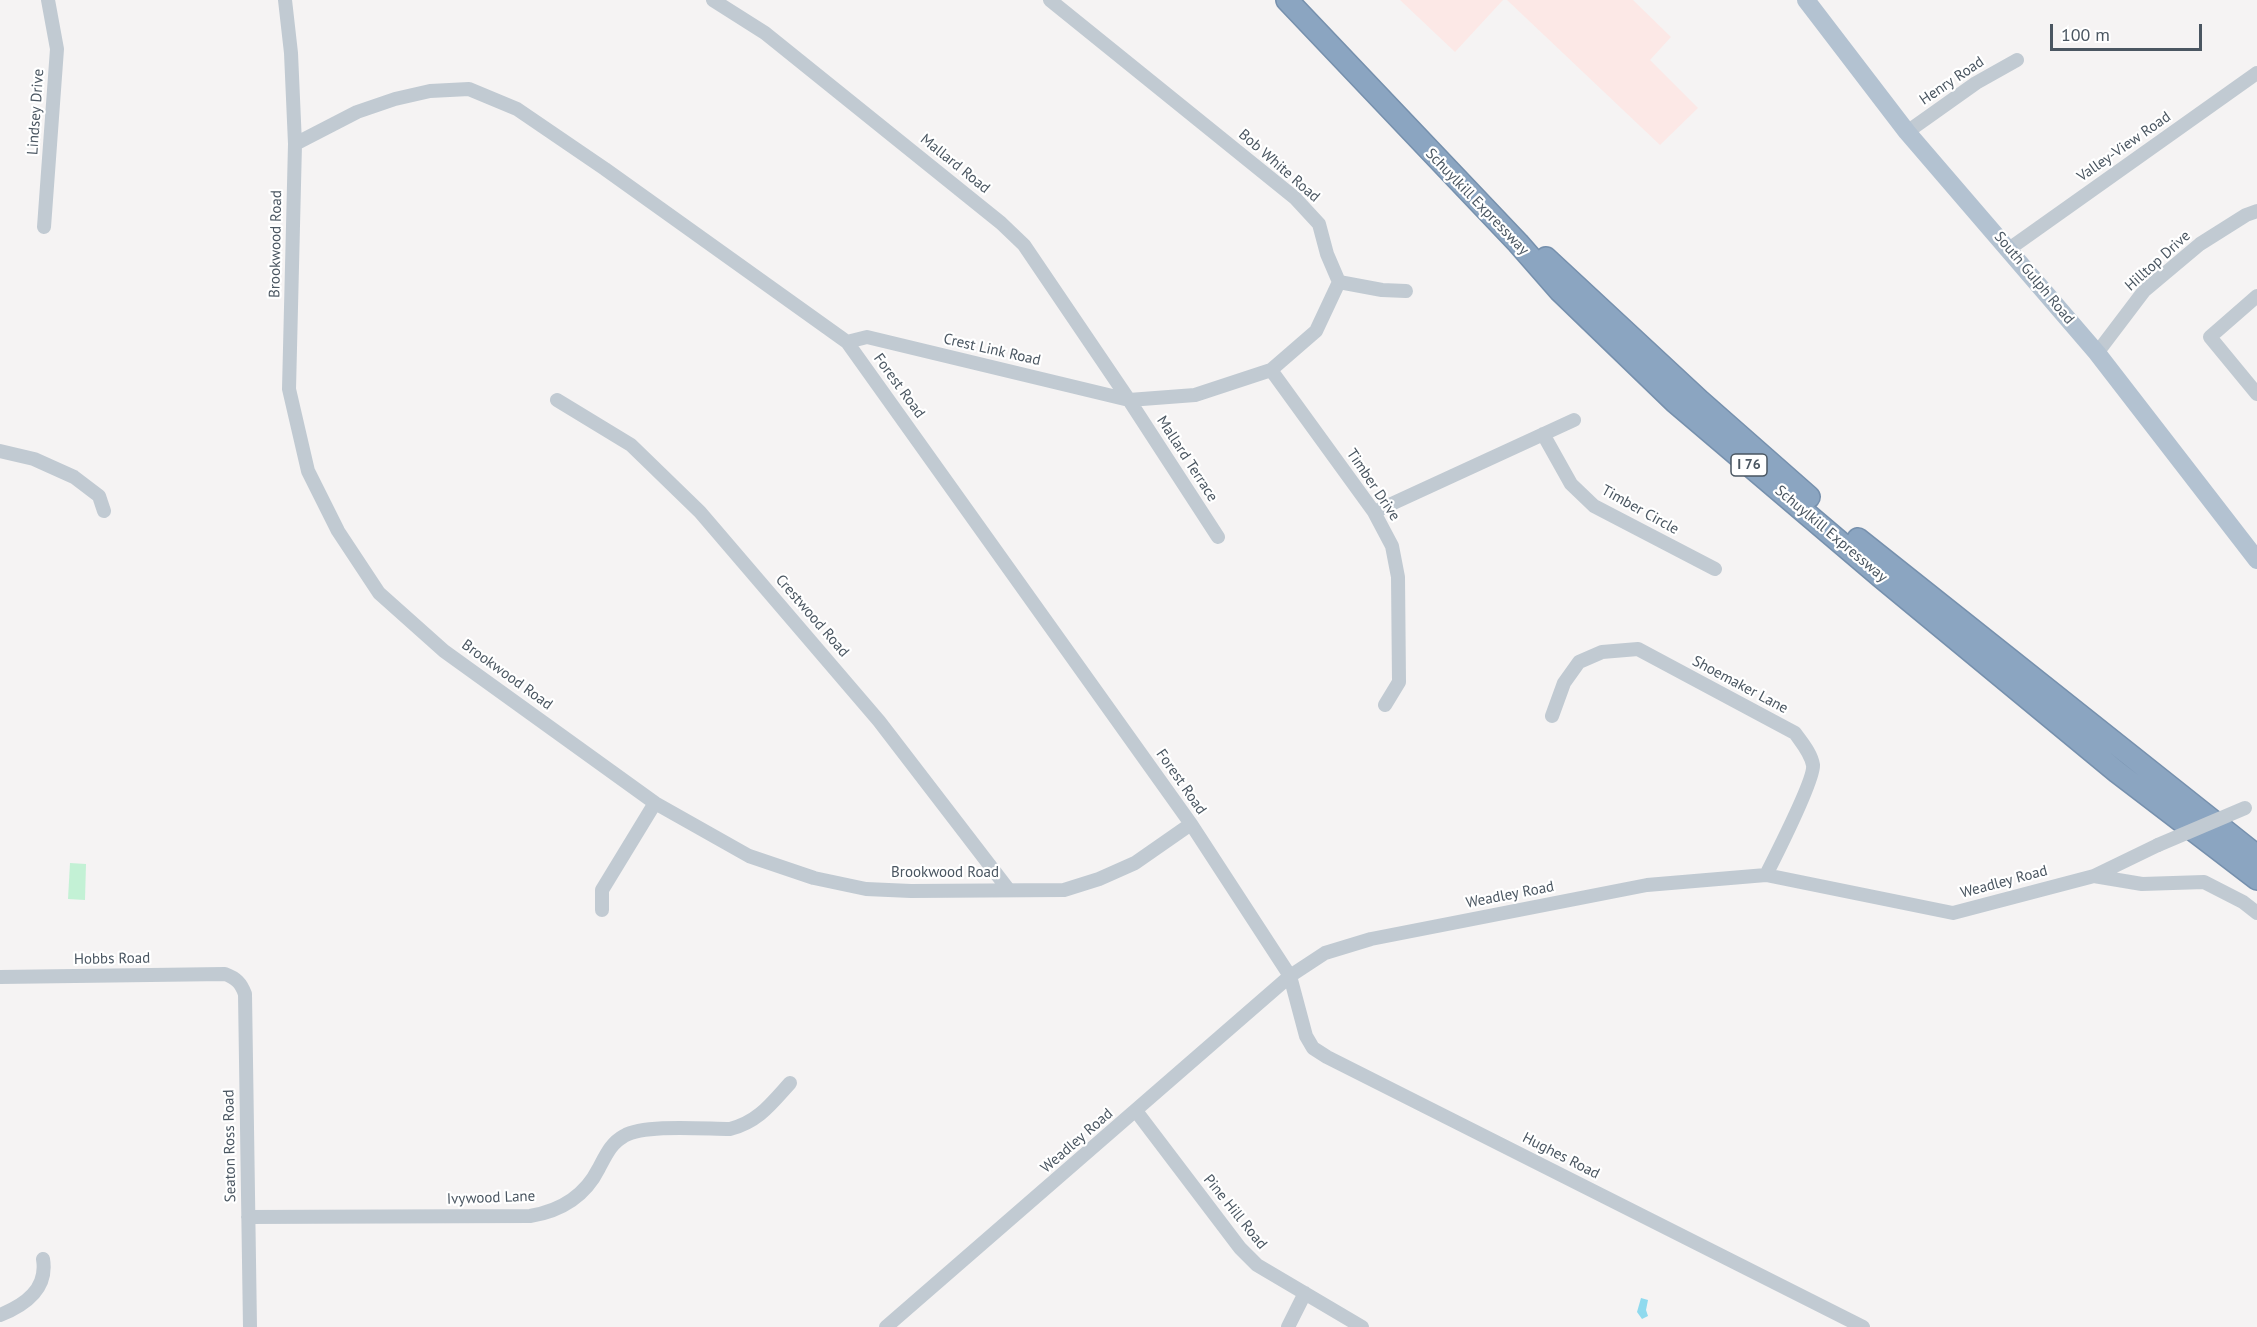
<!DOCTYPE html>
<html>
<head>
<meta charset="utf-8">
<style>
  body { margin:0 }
  #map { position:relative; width:2257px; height:1327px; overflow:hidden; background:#f5f3f3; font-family:"PT Sans",sans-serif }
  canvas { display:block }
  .scale { position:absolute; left:2050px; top:24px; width:152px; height:27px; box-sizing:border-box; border:3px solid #4a5661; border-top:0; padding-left:8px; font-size:18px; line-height:21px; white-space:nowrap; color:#4a5661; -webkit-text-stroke:4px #fff; paint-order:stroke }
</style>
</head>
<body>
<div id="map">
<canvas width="2257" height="1327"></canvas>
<div class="scale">100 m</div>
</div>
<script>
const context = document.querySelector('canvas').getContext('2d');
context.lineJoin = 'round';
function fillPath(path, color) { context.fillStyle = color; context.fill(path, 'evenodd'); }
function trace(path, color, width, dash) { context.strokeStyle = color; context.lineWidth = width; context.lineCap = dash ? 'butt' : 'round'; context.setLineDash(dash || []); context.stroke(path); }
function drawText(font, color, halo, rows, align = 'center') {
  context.font = font + ' "PT Sans",sans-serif'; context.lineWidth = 4.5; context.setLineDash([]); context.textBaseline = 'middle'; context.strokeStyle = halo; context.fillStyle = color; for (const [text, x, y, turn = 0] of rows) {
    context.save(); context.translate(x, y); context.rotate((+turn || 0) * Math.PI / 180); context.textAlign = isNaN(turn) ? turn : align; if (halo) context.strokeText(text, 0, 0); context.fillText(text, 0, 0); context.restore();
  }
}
const medical = new Path2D(`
  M 1400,0 L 1503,0 L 1455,52 Z
  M 1507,0 L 1633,0 L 1671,37 L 1650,60 L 1698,108 L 1660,145 Z`);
const green = new Path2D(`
  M 70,863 L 86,864 L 85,900 L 68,899 Z`);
const water = new Path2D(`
  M 1641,1298 L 1648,1300 L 1646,1310 L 1648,1316 L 1642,1319 L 1637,1312 Z`);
const minor = new Path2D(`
  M 285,0 L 291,53 L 295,144 L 289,389 L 308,471 L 338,531 L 379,593 L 444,651 L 655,803 L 749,856 L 814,878 L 866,889 L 911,891 L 1064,890 L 1099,879 L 1135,863 L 1191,824
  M 713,0 L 765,33 L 1001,223 L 1024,245 L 1129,400 L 1218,537
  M 1907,132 L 1976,83 L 2017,60
  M 295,144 L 357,112 L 395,99 L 430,91 L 469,89 L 517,109 L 605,169 L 847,342 L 1191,824 L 1290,976 L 1306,1036 L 1313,1048 L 1327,1057 L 1863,1327
  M 44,227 L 57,49 L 48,0
  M 2009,249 L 2257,73
  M 1339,282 L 1382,290 L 1406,291
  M 2257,296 L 2210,337 L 2257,394
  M 847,342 L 867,337 L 1129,400 L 1195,395 L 1271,370 L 1316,331 L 1339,282 L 1327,254 L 1319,224 L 1295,198 L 1050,0
  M 2097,353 L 2144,291 L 2200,244 L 2246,215 L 2257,211
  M 1271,370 L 1374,512 L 1392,546 L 1398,577 L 1399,682 L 1385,705
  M 557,400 L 631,445 L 700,512 L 879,721 L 1008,889
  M 1543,434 L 1571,484 L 1594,506 L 1715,569
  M 0,451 L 34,459 L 74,477 L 99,496 L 104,511
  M 1374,512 L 1574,420
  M 1552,716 L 1564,683 L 1579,662 L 1602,652 L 1638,649 L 1795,733 C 1802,743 1811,753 1813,765 C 1815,779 1775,857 1766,875
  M 2094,876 L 2142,884 L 2204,882 L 2243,902 L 2257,913
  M 602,910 L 602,890 L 655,803
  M 0,977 L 225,974 C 236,978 241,983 245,994 L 250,1327
  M 1136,1111 L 1240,1248 L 1257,1265 L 1362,1327
  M 248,1217 L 530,1216 C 561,1211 585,1196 599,1168 C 606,1155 611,1143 624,1136 C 645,1124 704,1129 730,1129 C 758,1122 771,1104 790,1083
  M 0,1315 C 25,1305 48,1289 43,1259
  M 886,1327 L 1290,976 L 1325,953 L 1371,939 L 1647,885 L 1766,875 L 1953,913 L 2094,876 L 2158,845
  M 1288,1327 L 1305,1293`);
const major = new Path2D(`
  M 1806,0 L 1907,132 L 2097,353 L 2257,560`);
const highway = new Path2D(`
  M 1287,0 L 1518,243 L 1560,291 L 1675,402 L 1881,577 L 2117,772 L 2257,879
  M 1546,258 L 1700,401 L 1809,497
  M 1858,539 L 2257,856`);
const minorBridge = new Path2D(`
  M 2158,845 L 2245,808`);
const shields = [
  [1749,465,36]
];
const shieldNames = [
  ["I 76",1749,465]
];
const streetNames = [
  ["Henry Road",1952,81,-34],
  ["Lindsey Drive",36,112,-86],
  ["Valley-View Road",2124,147,-35],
  ["Mallard Road",955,164,39],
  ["Bob White Road",1279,166,41],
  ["Schuylkill Expressway",1477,202,46],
  ["Brookwood Road",276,244,-89],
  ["Hilltop Drive",2158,261,-42],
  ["South Gulph Road",2034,278,50],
  ["Crest Link Road",992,350,13],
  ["Forest Road",899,386,54],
  ["Mallard Terrace",1187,459,57],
  ["Timber Drive",1373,485,56],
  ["Timber Circle",1640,510,29],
  ["Schuylkill Expressway",1831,534,40],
  ["Crestwood Road",812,616,49],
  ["Brookwood Road",507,675,36],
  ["Shoemaker Lane",1740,685,28],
  ["Forest Road",1181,782,55],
  ["Brookwood Road",945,873],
  ["Weadley Road",2004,882,-15],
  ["Weadley Road",1510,895,-11],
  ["Hobbs Road",112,959,-1],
  ["Weadley Road",1077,1141,-41],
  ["Seaton Ross Road",230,1146,-91],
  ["Hughes Road",1561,1156,27],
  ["Ivywood Lane",491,1198,-2],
  ["Pine Hill Road",1235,1212,51]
];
fillPath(medical, '#fce8e6');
fillPath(green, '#c3f1d5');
fillPath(water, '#90daee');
trace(highway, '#7690ad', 24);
trace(minor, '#c1cad2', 14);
trace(major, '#b3c2d1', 18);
trace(highway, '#8ba5c1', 21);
trace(minorBridge, '#c1cad2', 14);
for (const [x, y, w] of shields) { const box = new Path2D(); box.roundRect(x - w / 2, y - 11, w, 22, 4.5); context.fillStyle = '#fff'; context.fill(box); trace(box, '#4a5661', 1.5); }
drawText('bold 14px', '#4a5661', null, shieldNames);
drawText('15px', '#4a5661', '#fff', streetNames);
</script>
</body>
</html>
